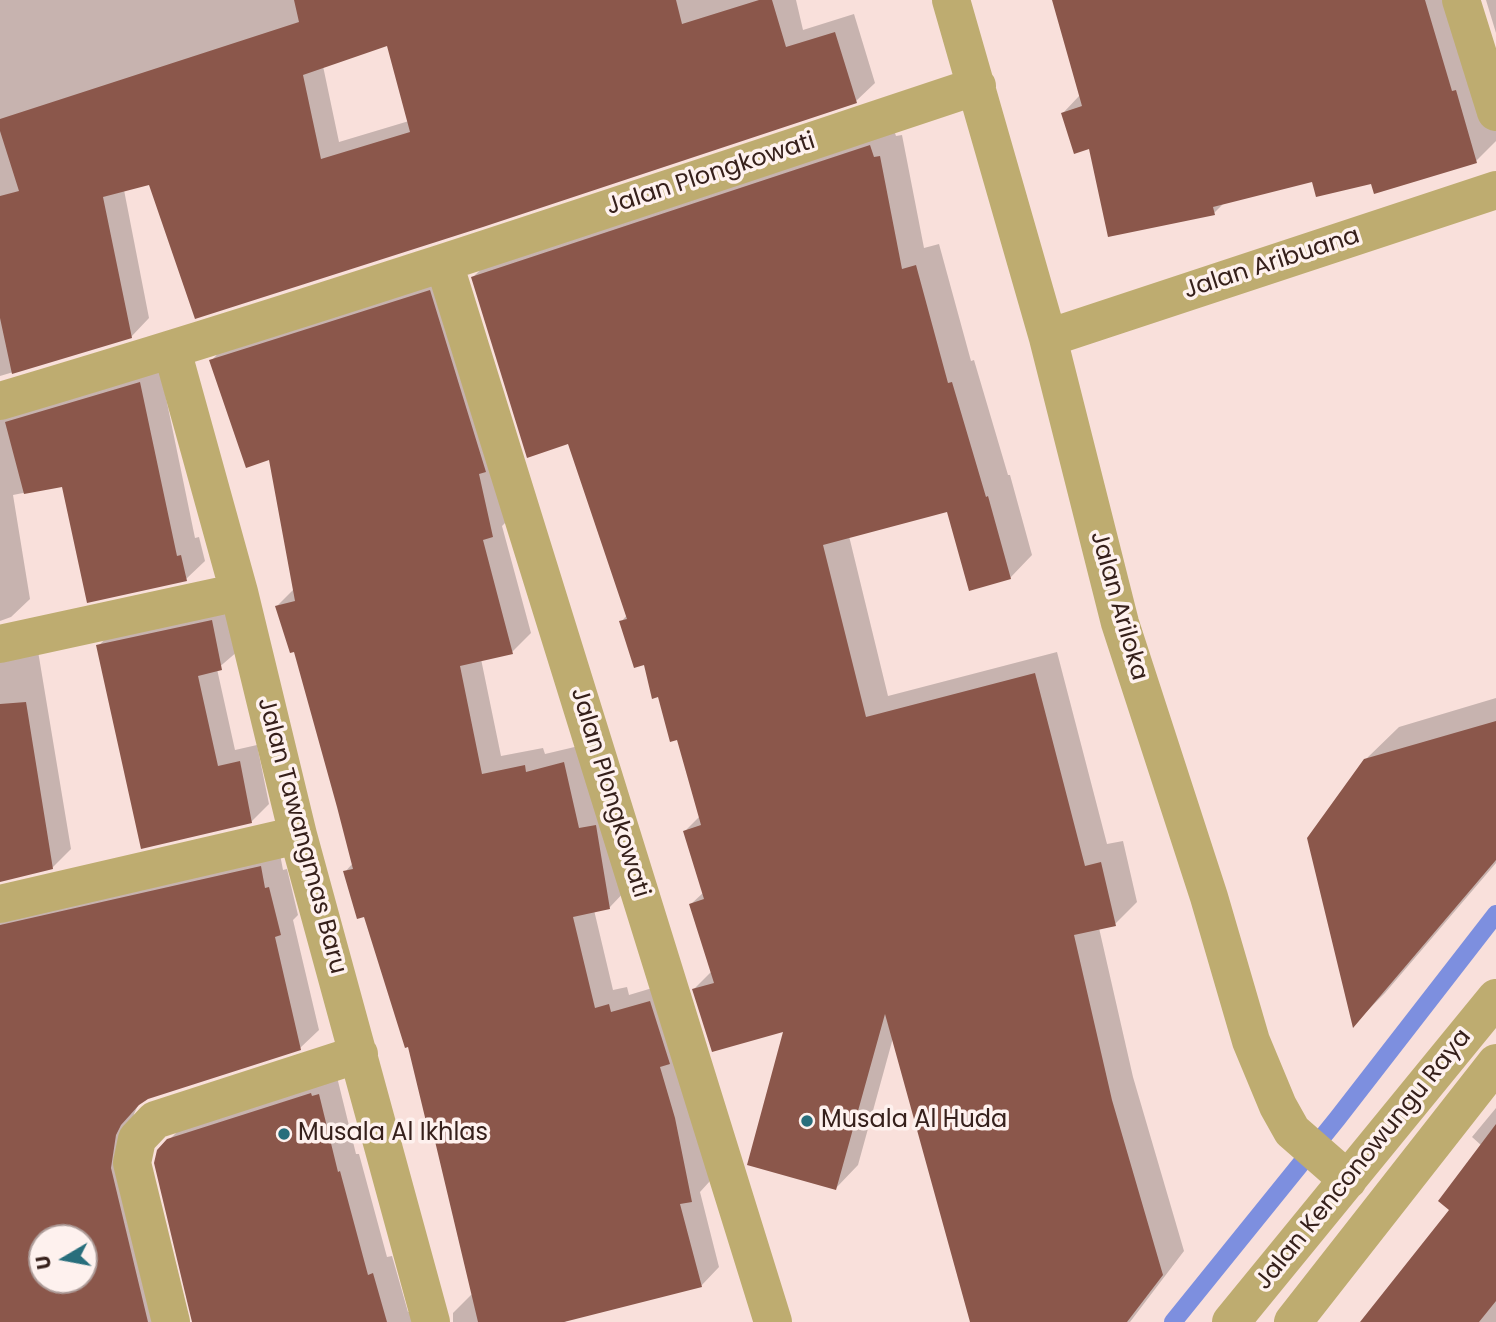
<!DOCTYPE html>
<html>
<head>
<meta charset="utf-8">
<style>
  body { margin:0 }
  #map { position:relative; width:1496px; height:1322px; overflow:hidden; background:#f9e0db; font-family:Poppins,sans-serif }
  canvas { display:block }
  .north { position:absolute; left:28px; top:1224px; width:70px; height:70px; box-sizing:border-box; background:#fef1ee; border:2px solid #ae9d9a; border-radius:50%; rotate:260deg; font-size:19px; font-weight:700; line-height:28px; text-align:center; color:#36201b }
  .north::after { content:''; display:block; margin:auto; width:24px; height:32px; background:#286e7c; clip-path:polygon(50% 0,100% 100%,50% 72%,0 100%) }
</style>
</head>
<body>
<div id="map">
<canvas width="1496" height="1322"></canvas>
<div class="north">U</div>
</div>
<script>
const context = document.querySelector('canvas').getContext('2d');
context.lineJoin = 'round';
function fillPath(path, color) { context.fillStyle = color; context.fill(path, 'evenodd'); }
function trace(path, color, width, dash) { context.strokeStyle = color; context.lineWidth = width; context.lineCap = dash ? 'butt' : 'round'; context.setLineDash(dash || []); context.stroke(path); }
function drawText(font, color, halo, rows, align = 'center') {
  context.font = font + ' Poppins,sans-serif'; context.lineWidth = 7; context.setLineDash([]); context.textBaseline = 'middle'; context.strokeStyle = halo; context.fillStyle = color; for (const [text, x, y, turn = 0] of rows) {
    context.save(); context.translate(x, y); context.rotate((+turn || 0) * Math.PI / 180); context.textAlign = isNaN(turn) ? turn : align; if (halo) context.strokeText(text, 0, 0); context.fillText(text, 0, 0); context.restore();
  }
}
const shadow = new Path2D(`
  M 0,0 L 796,0 L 803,30 L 854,14 L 875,83 L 856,101 L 150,182 L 124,190 L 149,318 L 131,337 L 0,376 ZM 388,44 L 409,121 L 339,142 L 323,66 Z
  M 1054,0 L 1468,0 L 1496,128 L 1496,141 L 1476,161 L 1372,182 L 1314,180 L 1225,202 L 1214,213 L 1091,147 L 1063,113 L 1080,95 Z
  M 1486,0 L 1496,0 L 1496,33 Z
  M 892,124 L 896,136 L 902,135 L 924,248 L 939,244 L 971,361 L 974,360 L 1008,475 L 1010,475 L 1032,555 L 1010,578 L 948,510 L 849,536 L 888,696 L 1057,652 L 1107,844 L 1123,841 L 1137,902 L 1115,924 L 1099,928 L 1133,1077 L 1184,1251 L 1130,1322 L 972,1322 L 893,1038 L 858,1165 L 836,1188 L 785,1029 L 694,989 L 712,971 L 691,904 L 704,892 L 685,831 L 700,816 L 678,737 L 645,663 L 621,622 L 627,615 L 569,442 L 473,277 L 496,255 Z
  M 448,273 L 511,517 L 502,526 L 531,633 L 512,652 L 481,659 L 501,756 L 543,748 L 545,754 L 583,745 L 628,888 L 610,907 L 594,910 L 613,990 L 627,987 L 629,995 L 669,983 L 710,1181 L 700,1192 L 719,1267 L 701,1286 L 567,1320 L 565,1322 L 453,1322 L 453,1313 L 472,1294 L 435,1135 L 410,1045 L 365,915 L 345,872 L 353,863 L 295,650 L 277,606 L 295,588 L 270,458 L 211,361 L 229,342 Z
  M 159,364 L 195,538 L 199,537 L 205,561 L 186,579 L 63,485 L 13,495 L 30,599 L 11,617 L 0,621 L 0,392 Z
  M 229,604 L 238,651 L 217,669 L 235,750 L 257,745 L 269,804 L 251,822 L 98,646 L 116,629 Z
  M 0,636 L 37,645 L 71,849 L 52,868 L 0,880 Z
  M 1496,698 L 1496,863 L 1385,993 L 1354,1024 L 1365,760 L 1399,727 Z
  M 279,849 L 283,870 L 287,869 L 298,915 L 293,920 L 319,1030 L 300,1048 L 148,1098 L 139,1103 L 134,1114 L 129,1149 L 179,1322 L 0,1322 L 0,895 ZM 42,1238 L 84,1238 L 84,1280 L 42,1280 Z
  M 337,1077 L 356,1154 L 359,1154 L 387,1257 L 392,1256 L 408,1312 L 428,1306 L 439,1322 L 194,1322 L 159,1150 L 188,1121 Z
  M 1496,1108 L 1496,1322 L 1365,1322 L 1451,1210 L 1482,1146 L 1472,1137 Z`);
const stream = new Path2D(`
  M 1173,1322 L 1337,1119 L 1496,914`);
const building = new Path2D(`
  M 294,0 L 676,0 L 682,24 L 759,0 L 772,0 L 786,47 L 835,32 L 857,103 L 483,227 L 195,319 L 149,185 L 103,197 L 132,338 L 12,374 L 0,318 L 0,196 L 19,191 L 0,131 L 0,119 L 299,22 ZM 387,46 L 410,132 L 321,159 L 303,75 Z
  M 1052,0 L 1425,0 L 1452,91 L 1456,90 L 1477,163 L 1374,194 L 1371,184 L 1316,197 L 1312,182 L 1213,207 L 1215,215 L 1108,237 L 1089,149 L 1074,154 L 1061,113 L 1082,106 Z
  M 870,145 L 874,157 L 880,156 L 902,269 L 916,265 L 948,383 L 952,382 L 986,497 L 988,496 L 1011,579 L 969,591 L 947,512 L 823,545 L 866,717 L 1035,673 L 1085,866 L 1101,862 L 1116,926 L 1074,935 L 1112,1100 L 1163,1275 L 1127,1322 L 970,1322 L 885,1014 L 836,1190 L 747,1165 L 783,1032 L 712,1052 L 692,989 L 714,983 L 689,904 L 704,899 L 683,831 L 701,825 L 677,740 L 670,742 L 658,697 L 652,699 L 644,665 L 634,668 L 619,621 L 627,619 L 568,444 L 527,458 L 471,277 Z
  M 430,290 L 486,472 L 479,474 L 493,537 L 483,540 L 513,654 L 460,666 L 482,774 L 525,765 L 526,772 L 564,762 L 579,828 L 596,825 L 610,909 L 573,917 L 595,1008 L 609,1004 L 611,1012 L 650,1001 L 670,1064 L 660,1067 L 675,1118 L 692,1202 L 680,1204 L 702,1287 L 564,1322 L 478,1322 L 434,1137 L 430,1138 L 408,1047 L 405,1048 L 364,917 L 357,919 L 343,871 L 353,869 L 337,807 L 294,652 L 290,653 L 275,606 L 295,601 L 269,460 L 246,468 L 209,360 Z
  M 140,382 L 177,556 L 181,555 L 187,581 L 87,603 L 62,487 L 24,494 L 5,422 Z
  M 212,620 L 222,670 L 198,676 L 218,766 L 240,761 L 252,823 L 141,849 L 96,645 Z
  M 26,702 L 53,869 L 0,882 L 0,704 Z
  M 1496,721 L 1496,860 L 1353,1028 L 1307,838 L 1364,759 Z
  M 261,866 L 265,888 L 269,887 L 281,935 L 275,937 L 301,1050 L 148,1099 L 139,1105 L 121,1125 L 116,1135 L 111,1168 L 148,1322 L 0,1322 L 0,925 ZM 42,1238 L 84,1238 L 84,1280 L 42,1280 Z
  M 311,1093 L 312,1096 L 319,1094 L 338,1172 L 340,1171 L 368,1275 L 373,1273 L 387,1322 L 192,1322 L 154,1163 L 157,1150 L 167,1139 Z
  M 1496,1124 L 1496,1301 L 1479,1322 L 1360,1322 L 1449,1210 L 1438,1201 Z`);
const minor = new Path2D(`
  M 951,0 L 1048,338 L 1120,623 L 1209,897 L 1251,1041 L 1278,1106 L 1292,1131 L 1348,1180
  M 1461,0 L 1496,112
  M 444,263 L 773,1322
  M 1048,338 L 1496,190
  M 172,350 L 239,592 L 298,835 L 431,1322
  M 0,401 C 328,304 652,194 977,86
  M 0,644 L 239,592
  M 0,904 L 298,835
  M 171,1322 L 132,1163 L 137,1139 L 155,1120 L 359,1054
  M 1231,1322 L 1496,998
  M 1293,1322 L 1496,1063`);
const markers = [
  [807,1121,7,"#286e7c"],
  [284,1134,7,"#286e7c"]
];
const streetNames = [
  ["Jalan Plongkowati",711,175,-18],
  ["Jalan Aribuana",1272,264,-18],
  ["Jalan Ariloka",1118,606,74],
  ["Jalan Plongkowati",609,793,73],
  ["Jalan Tawangmas Baru",301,836,75],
  ["Jalan Kenconowungu Raya",1364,1160,-51]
];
const poiNames = [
  ["Musala Al Huda",821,1121],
  ["Musala Al Ikhlas",298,1134]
];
fillPath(shadow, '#0003');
trace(stream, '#7d8fdf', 18);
fillPath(building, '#8b574b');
trace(minor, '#beac70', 38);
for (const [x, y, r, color] of markers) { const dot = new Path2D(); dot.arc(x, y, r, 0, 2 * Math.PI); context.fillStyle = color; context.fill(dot); trace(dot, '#fef1ee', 2.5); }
drawText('24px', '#36201b', '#fef1ee', streetNames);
drawText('24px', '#36201b', '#fef1ee', poiNames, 'left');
</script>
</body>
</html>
